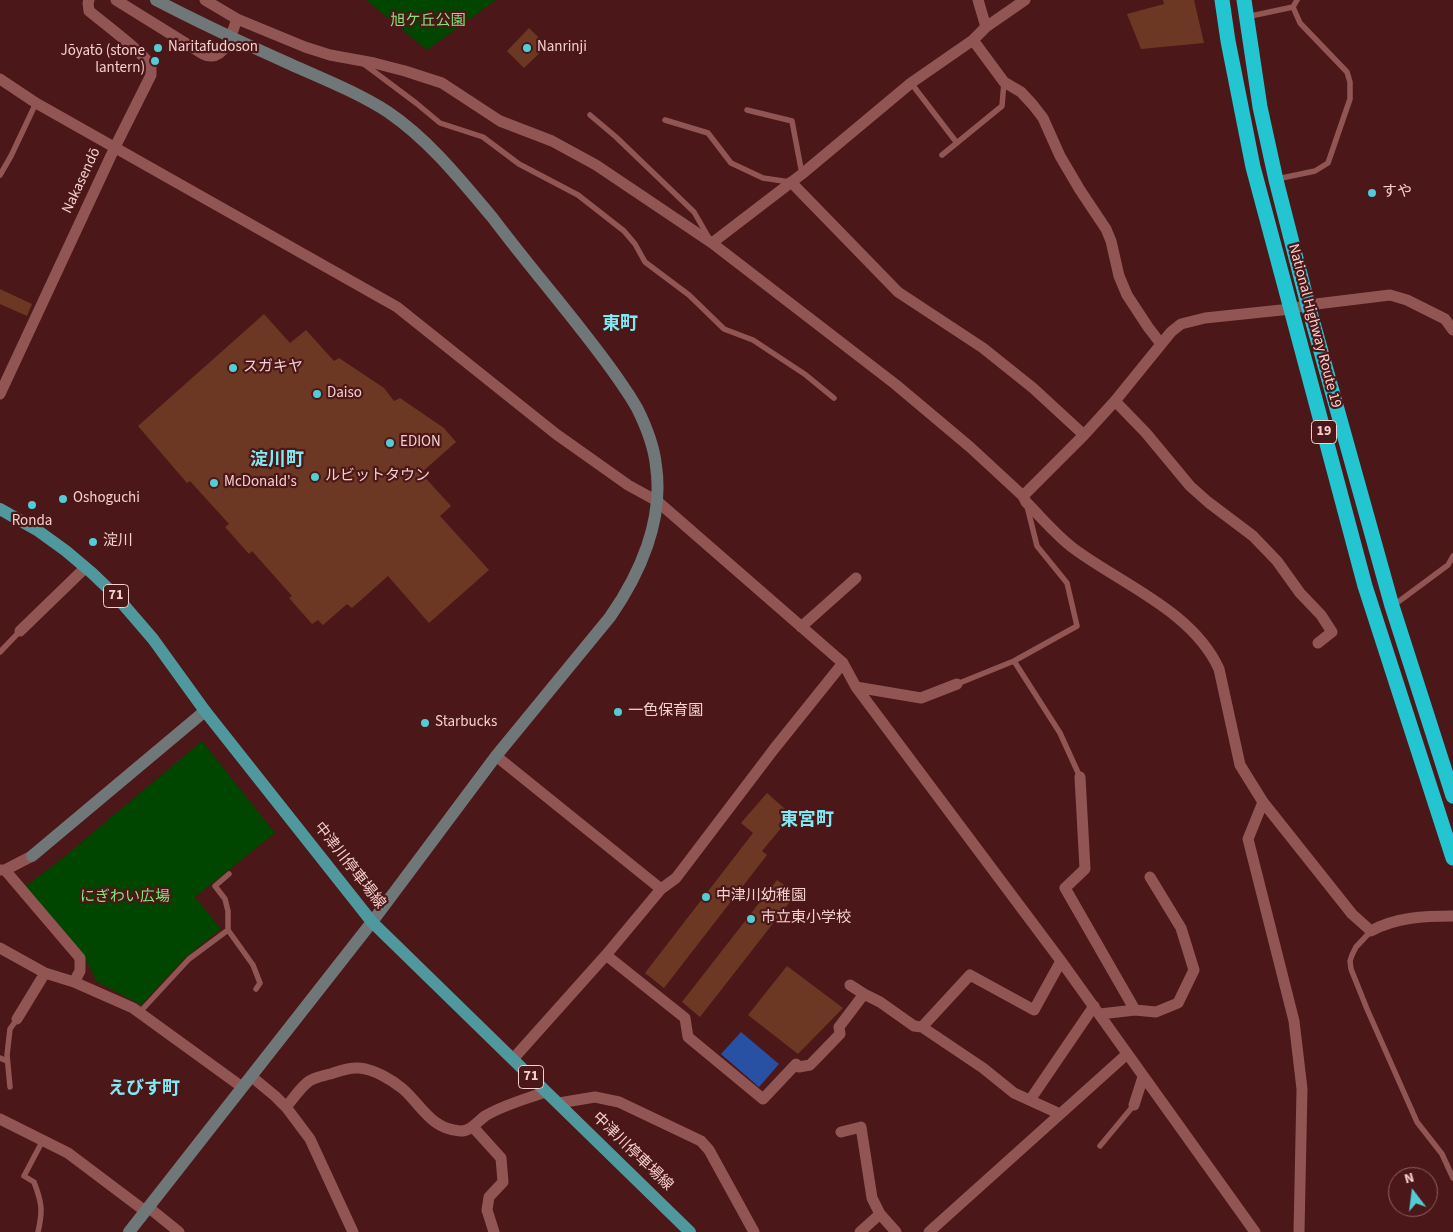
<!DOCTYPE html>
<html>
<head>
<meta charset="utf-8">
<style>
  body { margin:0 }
  #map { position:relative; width:1453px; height:1232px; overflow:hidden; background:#4c1718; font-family:"Source Sans 3",sans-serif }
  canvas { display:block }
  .north { position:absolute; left:1388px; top:1167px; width:50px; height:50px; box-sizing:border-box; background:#4c1718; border:1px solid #8f6161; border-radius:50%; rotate:345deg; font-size:14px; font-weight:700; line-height:20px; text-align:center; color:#f4d0ce }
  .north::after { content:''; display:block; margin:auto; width:18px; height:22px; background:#52ccd5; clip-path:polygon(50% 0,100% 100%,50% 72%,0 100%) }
</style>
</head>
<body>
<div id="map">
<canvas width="1453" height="1232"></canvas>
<div class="north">N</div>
</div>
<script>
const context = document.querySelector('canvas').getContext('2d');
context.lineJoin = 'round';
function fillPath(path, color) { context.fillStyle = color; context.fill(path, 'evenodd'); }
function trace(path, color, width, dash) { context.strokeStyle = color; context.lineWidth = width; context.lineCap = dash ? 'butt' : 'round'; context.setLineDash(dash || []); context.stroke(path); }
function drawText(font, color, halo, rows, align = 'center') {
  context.font = font + ' "Source Sans 3","Noto Sans JP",sans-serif'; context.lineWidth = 4.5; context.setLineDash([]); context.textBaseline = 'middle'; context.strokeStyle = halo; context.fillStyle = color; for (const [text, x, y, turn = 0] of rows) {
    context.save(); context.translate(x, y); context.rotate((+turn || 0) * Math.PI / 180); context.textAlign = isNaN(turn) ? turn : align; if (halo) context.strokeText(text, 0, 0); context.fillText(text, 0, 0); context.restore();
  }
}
const green = new Path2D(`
  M 366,0 L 496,0 L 427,50 Z
  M 202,741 L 275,833 L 195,897 L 221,929 L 185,958 L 141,1005 L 96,981 L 85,958 L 25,887 L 64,857 Z`);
const water = new Path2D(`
  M 741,1032 L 779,1064 L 759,1087 L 721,1054 Z`);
const building = new Path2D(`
  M 1163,0 L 1194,0 L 1204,43 L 1141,49 L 1127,14 L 1164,4 Z
  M 529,28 L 547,46 L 524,68 L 507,51 Z
  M 0,289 L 32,304 L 27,316 L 0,304 Z
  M 264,314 L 290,343 L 306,330 L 334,361 L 339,358 L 384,388 L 394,401 L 400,398 L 444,428 L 456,442 L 421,473 L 451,506 L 440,516 L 489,570 L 429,623 L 388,576 L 352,608 L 347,604 L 323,625 L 318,620 L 312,624 L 289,598 L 292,596 L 252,551 L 249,554 L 225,527 L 229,524 L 190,481 L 187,483 L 138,426 Z
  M 767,793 L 792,815 L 762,851 L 767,855 L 664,988 L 645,973 L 753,833 L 741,823 Z
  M 777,880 L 796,894 L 700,1017 L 682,1002 Z
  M 787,966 L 843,1008 L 798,1054 L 748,1015 Z`);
const lane = new Path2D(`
  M 1246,17 L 1293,7 L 1297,0
  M 364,64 L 416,103 L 440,123 L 483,137 L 519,164 L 578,195 L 624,231 L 635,244 L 645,262 L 689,295 L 724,329 L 753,340 L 806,375 L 834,398
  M 911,83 L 957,143
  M 747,110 L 792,121 L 802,174
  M 590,115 L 616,137 L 694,212 L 709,238
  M 665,120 L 708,133 L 731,163 L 763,178 L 790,182
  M 942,155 L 1002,106 L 1004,82
  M 0,175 L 11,156 L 36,103
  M 1277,179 L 1315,171 L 1328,163 L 1350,99 L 1350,82 L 1347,72 L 1300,23 L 1293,7
  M 1394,605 L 1448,565 L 1453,556
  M 0,652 L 20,631
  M 1014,661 L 1060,733 L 1080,777
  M 957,684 L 1014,661 L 1077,626 L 1067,583 L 1037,546 L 1027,506
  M 228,930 L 253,965 L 260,983 L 256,989
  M 1371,931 L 1356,947 L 1352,955 L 1350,961 L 1351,969 L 1367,1009 L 1417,1122 L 1442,1154 L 1453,1178
  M 139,1013 L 189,959 L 228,930 L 228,911 L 225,899 L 215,886 L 229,874
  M 0,1058 L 7,1061
  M 10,1087 L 7,1055 L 10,1029 L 17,1019
  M 1100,1146 L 1134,1105
  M 38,1232 C 43,1210 42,1203 34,1182 L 24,1176 L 43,1140`);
const street = new Path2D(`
  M 116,0 L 203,54 C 205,55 208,56 211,56 C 226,57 233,30 237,19 L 305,47 L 330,55 L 374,63 L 405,71 L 442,83 L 500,121 L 552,141 L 596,165 L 712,243 L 895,384 L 970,447 L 1023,496 L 1026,502 C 1041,517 1056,535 1073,548 C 1121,584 1193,611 1219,669 L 1240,765 L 1263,802 L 1352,914 L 1371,931 C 1396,917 1425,916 1453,916
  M 205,0 L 237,19
  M 978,0 L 986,27
  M 973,40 L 1004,82 L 1021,92 L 1033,105 L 1043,118 L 1060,156 L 1080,190 L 1106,229 L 1111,241 L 1119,276 L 1127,295 L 1148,327 L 1161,344
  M 0,79 L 36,103 L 397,307 L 556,434 L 628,485 L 657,501 L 843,663 L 856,687 L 1061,961 L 1255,1232
  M 791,182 L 898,292 L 983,348 L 1033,388 L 1084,435
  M 712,243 L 802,174 L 911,83 L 973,40 L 986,27 L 1025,0
  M 0,394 L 115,147 L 151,75 C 151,72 151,70 151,67 C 148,56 100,20 89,11 L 88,3 L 89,0
  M 1115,401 L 1146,433 L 1190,486 L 1208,502 L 1253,536 L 1277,561 L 1300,593 L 1321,615 L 1332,632 L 1318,643
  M 1023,496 L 1084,435 L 1115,401 L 1171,332 L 1181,324 L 1205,318 L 1291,309 L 1308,305 L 1390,295 L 1407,300 L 1445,319 L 1453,330
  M 801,627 L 856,578
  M 20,631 L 85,568
  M 856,687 L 921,698 L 957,684
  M 496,756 L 661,889
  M 1080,777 L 1085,869 L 1065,888 L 1135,1010 L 1100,1014
  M 1263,802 L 1248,839 L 1294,1021 L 1302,1089 L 1299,1232
  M 0,870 L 5,870 L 32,856
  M 5,870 L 80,958 L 80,971 L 74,982
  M 0,948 L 45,973 L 74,982 L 133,1008 L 242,1087
  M 606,955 L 685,1018 L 688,1037 L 763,1099 L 796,1064 L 799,1067 L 810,1065 L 840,1034 L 839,1027 L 864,994
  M 850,985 L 864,994 L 880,1002 L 914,1026 L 922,1027 L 983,1068 L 1014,1093 L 1060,1114
  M 1135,1010 L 1156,1012 L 1178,1003 L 1194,970 L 1181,928 L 1150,877
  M 17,1019 L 45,973
  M 922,1027 L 970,975 L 1034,1010 L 1061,961
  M 513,1059 L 606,955 L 661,889 L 676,878 L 774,749 L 843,663
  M 252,1077 L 275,1096 L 286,1107 L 310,1139 L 353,1232
  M 1030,1100 L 1094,1006
  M 559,1103 L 595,1097 L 619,1102 L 701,1141 L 709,1150 L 754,1232
  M 1134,1105 L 1143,1077
  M 286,1107 C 293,1099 300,1088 308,1082 C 314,1077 323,1076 330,1074 C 339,1071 349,1067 359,1068 C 374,1069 392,1080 403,1089 C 422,1106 431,1129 460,1131 C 471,1131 477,1122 485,1116 C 503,1105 526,1099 545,1092
  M 0,1119 L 68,1153 L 145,1211
  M 473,1127 L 501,1158 L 503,1182 L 489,1197 L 487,1210 L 494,1232
  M 841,1132 L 861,1127 L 872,1198 L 880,1214 L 896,1232
  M 148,1207 L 179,1232
  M 860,1232 L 880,1214
  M 929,1232 L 1127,1054`);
const secondary = new Path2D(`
  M 32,856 L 205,711
  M 129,1232 L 372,922 L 496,756 L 610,617 C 640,574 664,520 656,466 C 654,446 646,426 637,408 C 633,401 628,393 623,386 C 603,356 580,328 557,299 C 535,272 513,245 492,217 C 460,179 429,140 388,112 C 357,92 323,79 290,64 C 245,44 200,23 156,0`);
const primary = new Path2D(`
  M 0,509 L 37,530 L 66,551 L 92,573 L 116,596 L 153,639 L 205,711 L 372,922 L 690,1232`);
const highway = new Path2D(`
  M 1222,0 L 1228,41 L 1253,167 L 1291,309 L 1365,586 L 1453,858
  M 1244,0 L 1260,107 L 1276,180 L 1308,305 L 1392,606 L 1453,796`);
const markers = [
  [158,48,5,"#52ccd5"],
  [527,48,5,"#52ccd5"],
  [155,61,5,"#52ccd5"],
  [1372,193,5,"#52ccd5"],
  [233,368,5,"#52ccd5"],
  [317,394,5,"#52ccd5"],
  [390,443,5,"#52ccd5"],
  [315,477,5,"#52ccd5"],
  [214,483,5,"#52ccd5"],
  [63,499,5,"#52ccd5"],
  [32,505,5,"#52ccd5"],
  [93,542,5,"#52ccd5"],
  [618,712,5,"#52ccd5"],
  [425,723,5,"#52ccd5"],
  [706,897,5,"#52ccd5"],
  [751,919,5,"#52ccd5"]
];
const shields = [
  [1324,432,25],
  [116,596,25],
  [531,1077,25]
];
const shieldNames = [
  ["19",1324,432],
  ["71",116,596],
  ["71",531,1077]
];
const parkNames = [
  ["旭ケ丘公園",428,22],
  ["にぎわい広場",125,898]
];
const poiNames = [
  ["Naritafudoson",168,48],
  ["Nanrinji",537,48],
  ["Jōyatō (stone",145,52,"right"],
  ["lantern)",145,69,"right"],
  ["すや",1382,193],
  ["スガキヤ",243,368],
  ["Daiso",327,394],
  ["EDION",400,443],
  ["ルビットタウン",325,477],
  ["McDonald's",224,483],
  ["Oshoguchi",73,499],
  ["Ronda",32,522,"center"],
  ["淀川",103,542],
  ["一色保育園",628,712],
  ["Starbucks",435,723],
  ["中津川幼稚園",716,897],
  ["市立東小学校",761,919]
];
const streetNames = [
  ["Nakasendō",82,181,-65],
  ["National Highway Route 19",1314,326,75],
  ["中津川停車場線",349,866,52],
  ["中津川停車場線",632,1152,44]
];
const quarterNames = [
  ["東町",620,325],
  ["淀川町",277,461],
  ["東宮町",807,821],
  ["えびす町",144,1090]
];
fillPath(green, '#004500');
fillPath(water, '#2951a3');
fillPath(building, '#6c3823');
trace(lane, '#915553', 5.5);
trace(street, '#915553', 11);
trace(secondary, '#707778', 12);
trace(primary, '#4e989e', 12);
trace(highway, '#22c5d0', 15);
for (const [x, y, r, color] of markers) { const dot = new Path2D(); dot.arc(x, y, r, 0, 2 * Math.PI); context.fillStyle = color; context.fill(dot); trace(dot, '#4c1718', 2); }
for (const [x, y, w] of shields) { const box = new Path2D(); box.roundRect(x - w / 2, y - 11.5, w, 23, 4); context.fillStyle = '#4c1718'; context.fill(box); trace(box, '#f4d0ce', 1); }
drawText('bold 14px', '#f4d0ce', null, shieldNames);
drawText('15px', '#82e57b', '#4c1718', parkNames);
drawText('15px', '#f4d0ce', '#4c1718', poiNames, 'left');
drawText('15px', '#f4d0ce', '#4c1718', streetNames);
drawText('bold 18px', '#7eeaf3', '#4c1718', quarterNames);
</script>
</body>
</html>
